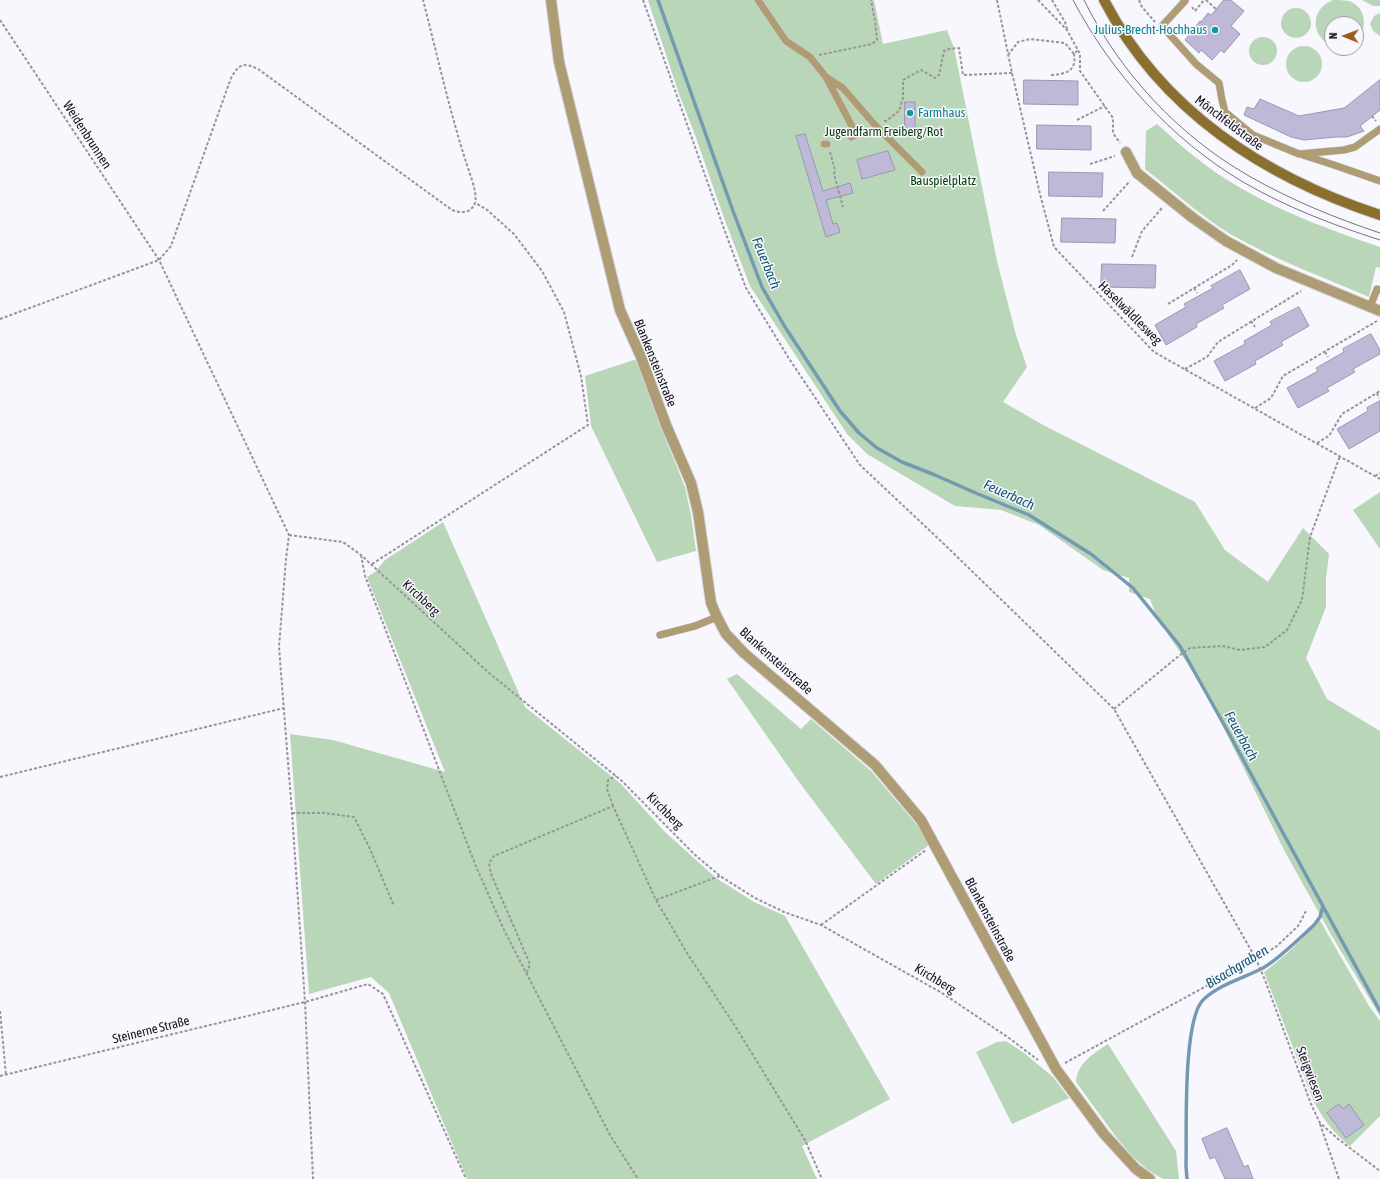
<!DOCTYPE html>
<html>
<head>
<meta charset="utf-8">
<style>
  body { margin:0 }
  #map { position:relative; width:1380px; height:1179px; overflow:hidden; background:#f8f7fd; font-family:"Asap Condensed",sans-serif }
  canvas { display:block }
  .north { position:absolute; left:1324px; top:16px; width:40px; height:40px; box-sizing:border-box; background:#f8f7fd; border:1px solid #9d9ba3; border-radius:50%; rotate:271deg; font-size:11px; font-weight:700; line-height:16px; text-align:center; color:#14121c }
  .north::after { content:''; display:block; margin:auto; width:14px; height:18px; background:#995c1f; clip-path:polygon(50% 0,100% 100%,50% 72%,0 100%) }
</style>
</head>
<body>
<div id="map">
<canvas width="1380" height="1179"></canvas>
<div class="north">N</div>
</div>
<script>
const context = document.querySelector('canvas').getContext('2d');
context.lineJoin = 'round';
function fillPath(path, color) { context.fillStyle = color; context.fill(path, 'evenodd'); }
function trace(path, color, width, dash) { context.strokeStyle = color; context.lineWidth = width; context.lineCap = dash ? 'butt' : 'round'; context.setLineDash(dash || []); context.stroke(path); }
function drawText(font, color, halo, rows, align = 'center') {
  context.font = font + ' "Asap Condensed",sans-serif'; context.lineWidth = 3; context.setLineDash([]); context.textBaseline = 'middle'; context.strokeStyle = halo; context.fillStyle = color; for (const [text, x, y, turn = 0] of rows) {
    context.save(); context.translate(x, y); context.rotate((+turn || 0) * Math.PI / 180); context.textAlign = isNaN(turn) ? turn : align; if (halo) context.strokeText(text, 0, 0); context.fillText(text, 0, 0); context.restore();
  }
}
const green = new Path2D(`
  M 648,0 L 874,0 L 883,44 L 947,30 L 954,48 L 997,261 L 1016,335 L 1027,367 L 1003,402 L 1045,426 L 1195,502 L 1225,550 L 1268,582 L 1303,528 L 1329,554 L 1326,579 L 1326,607 L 1306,658 L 1327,699 L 1380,731 L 1380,1016 L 1333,938 L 1285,852 L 1204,688 L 1157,618 L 1150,599 L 1129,592 L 1129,578 L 1103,570 L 1039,525 L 1001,510 L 955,506 L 867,454 L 847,434 L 750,286 L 724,218 L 695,135 L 679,94 Z
  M 1333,0 C 1338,0 1344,0 1349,1 C 1367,7 1368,30 1356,42 L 1356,24 L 1332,24 L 1332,46 C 1310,36 1310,9 1333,0 Z
  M 1362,0 L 1380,0 L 1380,6 L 1373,6 Z
  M1281 23a15 15 0 1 1 30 0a15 15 0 1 1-30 0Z
  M 1380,13 L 1380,36 L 1373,31 L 1370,24 L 1374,16 Z
  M1249 51a14 14 0 1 1 28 0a14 14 0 1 1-28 0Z
  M1286 64a18 18 0 1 1 36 0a18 18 0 1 1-36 0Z
  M 1157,124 C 1171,136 1184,149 1199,160 C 1253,202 1316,225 1380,247 L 1380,268 L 1376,267 L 1369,297 C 1322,277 1274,259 1230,234 C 1200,215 1173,191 1145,169 L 1146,131 Z
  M 637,359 L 661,428 L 685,487 L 691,515 L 696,551 L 657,562 L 591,426 L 585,376 Z
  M 1380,492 L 1380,549 L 1353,510 Z
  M 443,522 L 525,707 L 621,784 L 665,832 L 716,878 L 754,902 L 785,916 L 890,1099 L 802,1146 L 817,1179 L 467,1179 L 389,993 L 371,977 L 309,994 L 290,734 L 333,740 L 445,772 L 367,577 L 375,572 L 385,560 Z
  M 737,674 L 801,729 L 811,719 L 871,771 L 917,825 L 929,845 L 876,884 L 799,782 L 727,679 Z
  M 1318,917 L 1369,1006 L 1380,1021 L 1380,1116 L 1350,1146 C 1333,1132 1325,1122 1314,1102 L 1264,972 C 1285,956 1306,939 1318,917 Z
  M 1006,1041 L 1024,1053 L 1053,1077 L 1069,1098 L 1012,1124 L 976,1052 L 997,1042 Z
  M 1108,1044 L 1176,1151 L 1179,1179 L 1163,1179 L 1148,1170 L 1132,1156 L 1116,1137 L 1076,1082 C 1077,1063 1094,1053 1108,1044 Z`);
const stream = new Path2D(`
  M 658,0 L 733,211 L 762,287 L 785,327 L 840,411 L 859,433 L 877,448 L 902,462 L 935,475 L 978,494 L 1029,515 L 1091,554 L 1133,588 L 1180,646 L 1227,730 L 1380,1011
  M 1187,1179 L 1186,1166 C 1187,1134 1182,1018 1204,999 C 1220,984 1244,978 1263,968 C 1279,959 1300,938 1314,925 L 1320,917 L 1323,906`);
const building = new Path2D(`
  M 1224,0 L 1231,0 L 1244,11 L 1231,26 L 1240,34 L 1224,53 L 1221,50 L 1212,60 L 1201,50 L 1199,53 L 1185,40 L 1200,21 L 1201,22 L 1208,13 L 1211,15 Z
  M 1024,80 L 1078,81 L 1078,105 L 1024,104 Z
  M 1380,80 L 1380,110 L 1360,126 L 1364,131 L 1347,137 L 1336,137 L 1304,140 L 1291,137 L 1244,115 L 1247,107 L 1254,109 L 1260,99 L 1299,116 L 1344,108 Z
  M 905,102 L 915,102 L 915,132 L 905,132 Z
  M 1037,125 L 1091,126 L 1091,150 L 1037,149 Z
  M 805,134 L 823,191 L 850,183 L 853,193 L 826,200 L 833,224 L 837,223 L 840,232 L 826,237 L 796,136 Z
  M 888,151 L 895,170 L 862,179 L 857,160 Z
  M 1049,172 L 1103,173 L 1102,197 L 1049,196 Z
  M 1062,218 L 1116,219 L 1115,243 L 1061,242 Z
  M 1102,264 L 1156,265 L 1155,288 L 1101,287 Z
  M 1240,270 L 1250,289 L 1222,305 L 1224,308 L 1196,324 L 1197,327 L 1166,345 L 1155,325 L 1186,307 L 1184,304 L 1213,288 L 1211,286 Z
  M 1299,307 L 1309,326 L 1281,342 L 1283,345 L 1255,361 L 1256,364 L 1225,381 L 1214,361 L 1245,344 L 1244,341 L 1272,325 L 1270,322 Z
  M 1371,334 L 1380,350 L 1380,354 L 1353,369 L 1355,372 L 1327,388 L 1329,391 L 1298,408 L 1287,388 L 1318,371 L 1316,368 L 1344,352 L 1343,349 Z
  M 1380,401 L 1380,431 L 1349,449 L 1337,429 L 1368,411 L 1367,408 Z
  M 1339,1104 L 1343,1109 L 1349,1104 L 1364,1125 L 1346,1138 L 1327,1113 Z
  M 1227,1128 L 1244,1167 L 1248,1165 L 1253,1179 L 1225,1179 L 1215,1157 L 1210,1159 L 1202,1139 Z`);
const path = new Path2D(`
  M 643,0 L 723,226 L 746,288 L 788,357 L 860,465 L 944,544 L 1114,709 L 1256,959 L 1265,980 L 1311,1104 L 1320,1123 L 1337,1138 L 1380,1171
  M 997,0 L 1012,73 L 1040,194 L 1054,247 L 1154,352 L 1380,479
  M 1038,0 L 1067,30 L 1080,54 L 1080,71 L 1113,118 L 1113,133 L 1120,143
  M 1052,0 L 1065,22 L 1067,29
  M 1139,0 L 1142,7 L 1155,22
  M 1206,0 L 1216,9
  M 1192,7 L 1195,11 L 1204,0
  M 0,20 L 159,260 L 289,535 L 286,559 L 279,647 L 292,813 L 305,1002 L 313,1179
  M 819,55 L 872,44 L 877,40 L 875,21 L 871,0
  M 1008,55 L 1018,42 L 1030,39 L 1065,43 L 1074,54 L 1078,50
  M 1051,75 C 1065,74 1077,72 1074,54
  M 1372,116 L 1376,121
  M 1077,120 L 1105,106
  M 884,121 L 886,121 L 899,111 L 903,98 L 903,80 L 921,70 L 935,78 L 939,75 L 944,51 L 949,49 L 959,48 L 963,75 L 1012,73
  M 830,152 L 835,170 L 834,174 L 843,207
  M 1090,164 L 1115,156
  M 1103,211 L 1130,181
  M 1132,257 L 1142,231 L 1162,208
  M 1194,288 L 1197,293
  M 1168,304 L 1232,265 L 1237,260
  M 0,319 L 159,260 L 171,246 L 231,78 C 239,64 243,62 258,69 L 452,210 C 460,213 471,214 475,203 C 478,193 469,172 466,162 C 449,109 437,54 423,0
  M 1251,321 L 1255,327
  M 1325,352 L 1328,357
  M 1185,369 L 1207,357 L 1218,342 L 1301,291
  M 1377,393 L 1379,398
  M 1255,408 L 1271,398 L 1283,376 L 1377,321
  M 1317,443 L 1329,436 L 1342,414 L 1380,391
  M 1375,476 L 1380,473
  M 289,535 L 343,542 L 361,555 L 489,673 L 622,781 L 694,854 L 720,876 L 755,898 L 784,912 L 821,925 L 942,993 L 1009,1038 L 1038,1060
  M 361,555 L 365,576 L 475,864 L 505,932 L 610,1135 L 638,1179
  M 372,564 L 588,425 L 581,376 L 564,312 L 542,271 L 514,234 L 486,209 L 475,203
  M 1114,709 L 1180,655 L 1190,648 L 1223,646 L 1240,650 L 1265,647 L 1287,630 L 1302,600 L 1310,537 L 1340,456
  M 0,777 L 284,708
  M 613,806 L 607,789 L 608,780 L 616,776
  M 292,813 L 324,813 L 354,817 L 370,849 L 394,906
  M 656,900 L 720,876
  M 821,925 L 926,850
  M 527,973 L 530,964 L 491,874 L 489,863 L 494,856 L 613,806 L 656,900 L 687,953 L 737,1029 L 805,1140 L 822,1179
  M 0,1011 L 6,1075
  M 1065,1063 L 1256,959 L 1277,946 L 1298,926 L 1306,911
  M 0,1076 L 305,1002 L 368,984 L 383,994 L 466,1179
  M 1320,1124 L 1339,1179`);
const lane = new Path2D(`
  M 758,0 L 786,41 L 810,57 L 826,77 L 843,88 L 874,124 L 922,172
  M 1184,0 L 1185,1 L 1162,26 L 1196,64 L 1219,83 L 1222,100 L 1225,112 L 1253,135 L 1299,154 L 1344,150 L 1355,147 L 1380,129
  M 826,77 L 855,132 L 855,135 L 851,137
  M 824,144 L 827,144
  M 1303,155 L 1331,164 L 1380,181
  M 1370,307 L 1377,289 L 1380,290
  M 660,635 L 695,626 L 717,617`);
const street = new Path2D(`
  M 551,0 L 559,62 L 620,310 L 641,357 L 666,425 L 691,483 L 698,512 L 711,603 L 717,617 L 726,634 L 744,653 L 875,765 L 921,820 L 1056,1069 L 1104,1134 L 1136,1169 L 1150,1179
  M 1126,152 L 1137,173 L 1193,218 L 1226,241 L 1276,268 L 1380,311`);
const secondary = new Path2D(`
  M 1104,0 C 1161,110 1264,177 1380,215`);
const tram = new Path2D(`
  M 1073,0 C 1112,74 1171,139 1243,182 C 1286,207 1333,225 1380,240
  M 1084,0 C 1120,73 1179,136 1249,176 C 1291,200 1335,218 1380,233`);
const markers = [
  [1215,30,4,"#0f9aa8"],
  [910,113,4,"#0f9aa8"]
];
const cultureNames = [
  ["Julius-Brecht-Hochhaus",1207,30],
  ["Farmhaus",918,113,"left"]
];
const streetNames = [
  ["Mönchfeldstraße",1229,123,37],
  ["Weidenbrunnen",87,135,57],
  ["Haselwäldlesweg",1130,313,45],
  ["Blankensteinstraße",655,363,68],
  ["Kirchberg",421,598,43],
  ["Blankensteinstraße",776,661,42],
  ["Kirchberg",665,811,45],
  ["Blankensteinstraße",990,920,62],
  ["Kirchberg",935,979,31],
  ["Steinerne Straße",151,1030,-14],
  ["Steigwiesen",1310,1074,69]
];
const parkNames = [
  ["Jugendfarm Freiberg/Rot",884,132],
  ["Bauspielplatz",943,181]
];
const waterNames = [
  ["Feuerbach",766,263,68],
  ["Feuerbach",1009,495,24],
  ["Feuerbach",1241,736,61],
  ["Bisachgraben",1237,967,-31]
];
fillPath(green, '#bad6b8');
trace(stream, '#739ab0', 3.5);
fillPath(building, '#bdb9d7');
trace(building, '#9a96b3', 1);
trace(lane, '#d4d2d9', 8);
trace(street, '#d4d2d9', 12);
trace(secondary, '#d4d2d9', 12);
trace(path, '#96949c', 2, [3, 2]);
trace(lane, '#ae9c74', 7);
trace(street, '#ae9c74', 10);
trace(secondary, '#8a6f2f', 10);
trace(tram, '#75737b', 1);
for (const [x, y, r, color] of markers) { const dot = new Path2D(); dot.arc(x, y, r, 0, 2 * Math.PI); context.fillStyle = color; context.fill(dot); trace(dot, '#f8f7fd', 1.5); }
drawText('13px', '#0d838f', '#f8f7fd', cultureNames, 'right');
drawText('13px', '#14121c', '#f8f7fd', streetNames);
drawText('13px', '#033d06', '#f8f7fd', parkNames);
drawText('italic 14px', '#0c5571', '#f8f7fd', waterNames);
</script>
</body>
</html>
